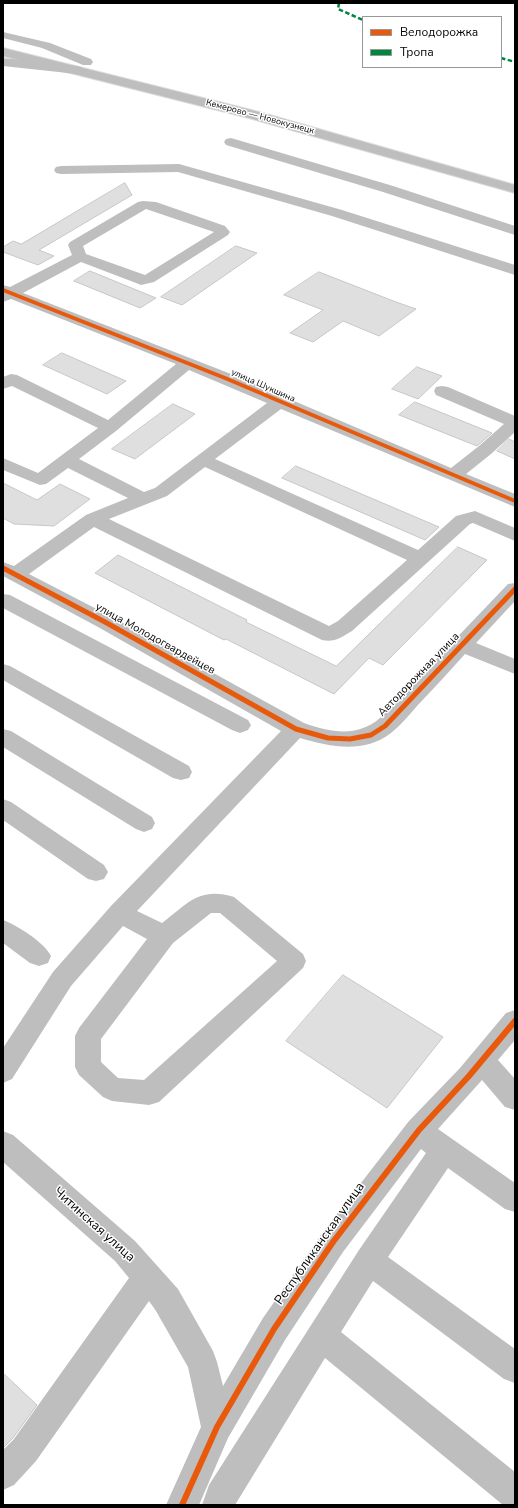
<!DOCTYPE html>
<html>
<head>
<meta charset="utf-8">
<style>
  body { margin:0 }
  #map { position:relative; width:518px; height:1508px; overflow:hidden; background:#fff; font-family:"Nunito Sans",sans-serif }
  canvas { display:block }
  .frame { position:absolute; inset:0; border:4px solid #000; pointer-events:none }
  .legend { position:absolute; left:362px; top:16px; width:140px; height:52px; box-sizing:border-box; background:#fff; border:1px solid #999; margin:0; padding:5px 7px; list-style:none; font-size:12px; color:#000 }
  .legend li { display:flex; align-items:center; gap:8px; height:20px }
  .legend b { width:20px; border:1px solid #999 }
</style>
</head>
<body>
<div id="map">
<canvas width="518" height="1508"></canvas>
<div class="frame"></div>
<ul class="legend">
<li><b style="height:5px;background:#e8590c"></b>Велодорожка</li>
<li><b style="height:5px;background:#00873e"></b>Тропа</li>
</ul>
</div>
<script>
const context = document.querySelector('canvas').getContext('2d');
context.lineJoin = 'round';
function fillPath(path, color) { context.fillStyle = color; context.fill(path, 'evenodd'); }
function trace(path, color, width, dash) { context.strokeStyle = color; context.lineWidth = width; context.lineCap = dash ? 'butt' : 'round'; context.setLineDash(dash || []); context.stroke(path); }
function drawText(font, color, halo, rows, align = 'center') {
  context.font = font + ' "Nunito Sans",sans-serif'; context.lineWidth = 3; context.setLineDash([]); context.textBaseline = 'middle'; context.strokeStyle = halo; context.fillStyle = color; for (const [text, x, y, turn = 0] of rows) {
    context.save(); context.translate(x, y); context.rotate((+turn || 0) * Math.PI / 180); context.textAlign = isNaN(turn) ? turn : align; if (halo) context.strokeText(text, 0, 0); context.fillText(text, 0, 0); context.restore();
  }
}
const building = new Path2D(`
  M 125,183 L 132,195 L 39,250 L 54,256 L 38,265 L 3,252 L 3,247 L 13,241 L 21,244 Z
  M 236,246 L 257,253 L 182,305 L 161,297 Z
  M 90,271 L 156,298 L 140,308 L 74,281 Z
  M 319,272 L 396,302 L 416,309 L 379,336 L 343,321 L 313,342 L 290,333 L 323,310 L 284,295 Z
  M 62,353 L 126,381 L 107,394 L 43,365 Z
  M 417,367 L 442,376 L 418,399 L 392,389 Z
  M 415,402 L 492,433 L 477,446 L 399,415 Z
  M 173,404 L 195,414 L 135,459 L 112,449 Z
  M 509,439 L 515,442 L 515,459 L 497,451 Z
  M 296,466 L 439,527 L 425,540 L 282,478 Z
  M 3,483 L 37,500 L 60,484 L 90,499 L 54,526 L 14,524 L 3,518 Z
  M 458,547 L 487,560 L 383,665 L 369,658 L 334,694 L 226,639 L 224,640 L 95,573 L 118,555 L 247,620 L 246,622 L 336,666 Z
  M 343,975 L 443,1037 L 387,1108 L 286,1041 Z
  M 3,1373 L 37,1405 L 13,1438 L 3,1448 Z`);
const minor = new Path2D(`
  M 3,32 L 50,43 L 91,59 L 93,62 L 91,65 L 83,65 L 42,48 L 3,38 Z
  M 3,58 L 77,66 L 81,67 L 83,70 L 81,73 L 77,74 L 3,66 Z
  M 231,138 L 393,186 L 515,226 L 515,235 L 383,192 L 226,145 L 224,142 L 226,139 Z
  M 179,164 L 342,210 L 515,265 L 515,275 L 332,216 L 178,172 L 61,174 L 56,173 L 54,170 L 56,167 L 61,166 Z
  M 143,201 L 156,202 L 225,226 L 230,232 L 228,235 L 154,282 L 141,285 L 136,283 L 81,262 L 23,293 L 231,374 L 451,468 L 479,446 L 504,424 L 436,395 L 434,391 L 436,387 L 442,386 L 448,387 L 515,416 L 515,432 L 491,454 L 466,474 L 515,494 L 515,507 L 281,409 L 215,459 L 418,550 L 456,516 L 475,511 L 515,528 L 515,541 L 473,523 L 470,524 L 352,631 C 342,637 334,643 322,640 L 94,527 L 29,574 L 112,617 L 304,723 C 330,732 357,738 380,718 L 508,584 L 515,583 L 515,601 L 476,643 L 515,659 L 515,674 L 465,654 C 449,672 433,689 417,706 C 409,715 401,725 391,733 C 364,754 330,747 300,738 L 137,911 L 162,923 C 187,904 199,886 234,897 L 303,954 L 306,961 L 303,968 L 159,1102 L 149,1105 L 112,1101 L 103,1097 L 79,1075 L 75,1067 L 75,1036 L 79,1028 L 147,939 L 123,926 L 71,986 L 12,1079 L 3,1083 L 3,1048 L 53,972 L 111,906 L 281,731 L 98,627 L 3,576 L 3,562 L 14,566 L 86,515 L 128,498 L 68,468 L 46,484 L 40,485 L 3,470 L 3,458 L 38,473 L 98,428 L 12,386 L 3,389 L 3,377 L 11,374 L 17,375 L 108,420 L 176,364 L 11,299 L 3,302 L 3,285 L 10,287 L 72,255 L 68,245 L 70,242 L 138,202 ZM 146,209 L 214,232 L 145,275 L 86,254 L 83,246 ZM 189,370 L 267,403 L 155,488 L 144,492 L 79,459 L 116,431 ZM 205,467 L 407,560 L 338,621 L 329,626 L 109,519 L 167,496 ZM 211,913 L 220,913 L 277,961 L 144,1080 L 118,1078 L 101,1062 L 101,1039 L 173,943 Z
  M 3,594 L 10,595 L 248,720 L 251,725 L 248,730 L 240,733 L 232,730 L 3,608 Z
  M 3,664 L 10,666 L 189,766 L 192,772 L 189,778 L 181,780 L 173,778 L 3,680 Z
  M 3,729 L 11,731 L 152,817 L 155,823 L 152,829 L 144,832 L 136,829 L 3,747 Z
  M 3,799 L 11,802 L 104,865 L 108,872 L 104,879 L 96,881 L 88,879 L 3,820 Z
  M 3,920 C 17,925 45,943 51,956 L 48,963 L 39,966 L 30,963 L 3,943 Z
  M 515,1010 L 515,1040 L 498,1060 L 515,1079 L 515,1110 L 505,1107 L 482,1080 L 438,1129 L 515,1183 L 515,1212 L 505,1209 L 448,1168 L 388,1257 L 515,1349 L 515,1383 L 504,1379 L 373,1281 L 341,1332 L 515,1472 L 515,1505 L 503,1505 L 325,1358 L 235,1505 L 202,1505 L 209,1485 L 359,1250 L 426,1153 L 421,1149 L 343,1252 L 285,1340 L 228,1438 L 199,1505 L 166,1505 L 201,1427 L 188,1367 L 156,1311 L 149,1301 L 36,1461 L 14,1485 L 3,1490 L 3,1450 L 14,1439 L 129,1278 L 115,1261 L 3,1162 L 3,1131 L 13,1135 L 135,1241 L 178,1289 L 213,1351 L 217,1362 L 223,1386 L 263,1318 L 323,1232 L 409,1121 L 460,1068 L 506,1013 Z`);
const highway = new Path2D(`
  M 3,48 L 259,112 L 515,185 L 515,193 L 249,118 L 3,56 Z`);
const quiet = new Path2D(`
  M 339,3 L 338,9 L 363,20
  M 501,58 L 515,62`);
const cyclewayFar2 = new Path2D(`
  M 3,290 L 225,378 L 515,501`);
const cyclewayFar1 = new Path2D(`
  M 3,568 L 105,622 L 296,729 L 328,738 L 350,739 L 371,735 L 385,726 L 515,589`);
const cycleway = new Path2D(`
  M 182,1505 L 217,1427 L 274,1329 L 333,1242 L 419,1130 L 469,1076 L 515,1021`);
const farStreetnames = [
  ["Кемерово — Новокузнецк",260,117,15],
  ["улица Шукшина",263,386,24]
];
const streetNames = [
  ["улица Молодогвардейцев",155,639,29],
  ["Автодорожная улица",419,675,-46]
];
const nearStreetnames = [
  ["Читинская улица",94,1225,42],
  ["Республиканская улица",320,1244,-55]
];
fillPath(building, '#dfdfdf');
trace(building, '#c7c7c7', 1);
trace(highway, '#dbdbdb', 2);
fillPath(minor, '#bebebe');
fillPath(highway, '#bebebe');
trace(quiet, '#00873e', 2.5, [4.5, 2.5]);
trace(cyclewayFar2, '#e8590c', 4);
trace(cyclewayFar1, '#e8590c', 5);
trace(cycleway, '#e8590c', 6);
drawText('9px', '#000', '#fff', farStreetnames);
drawText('11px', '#000', '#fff', streetNames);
drawText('13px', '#000', '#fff', nearStreetnames);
</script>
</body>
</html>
